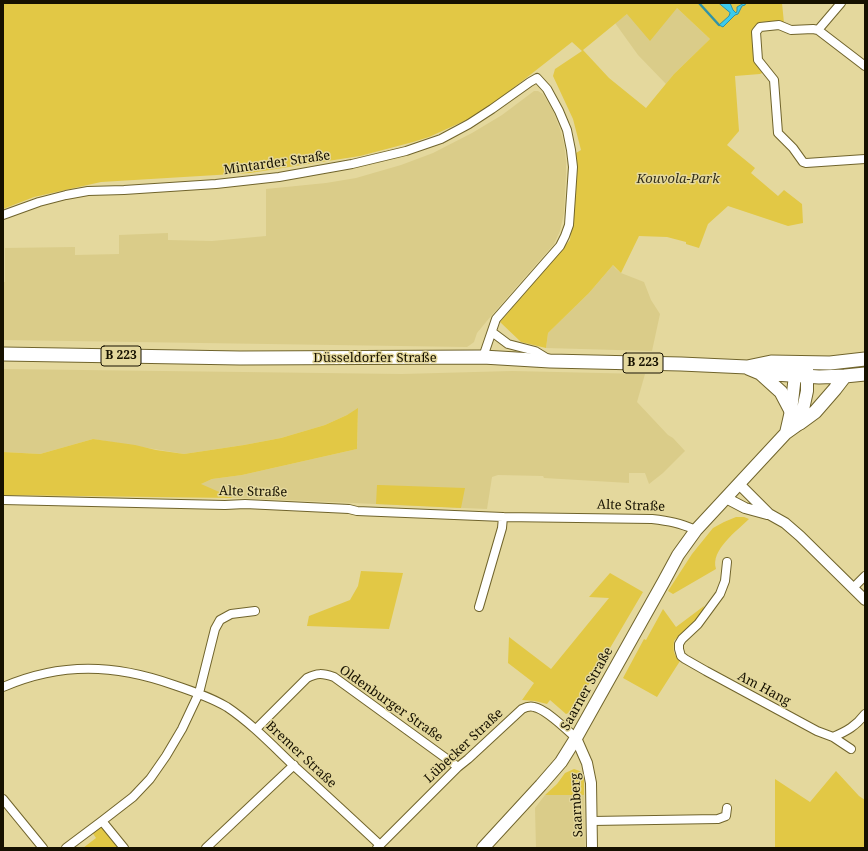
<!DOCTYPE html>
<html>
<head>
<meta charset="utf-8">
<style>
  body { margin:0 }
  #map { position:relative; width:868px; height:851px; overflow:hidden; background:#e4d89d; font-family:"Noto Serif",serif }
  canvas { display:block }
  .frame { position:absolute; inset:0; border:4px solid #161100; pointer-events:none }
</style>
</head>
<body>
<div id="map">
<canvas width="868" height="851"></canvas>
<div class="frame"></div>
</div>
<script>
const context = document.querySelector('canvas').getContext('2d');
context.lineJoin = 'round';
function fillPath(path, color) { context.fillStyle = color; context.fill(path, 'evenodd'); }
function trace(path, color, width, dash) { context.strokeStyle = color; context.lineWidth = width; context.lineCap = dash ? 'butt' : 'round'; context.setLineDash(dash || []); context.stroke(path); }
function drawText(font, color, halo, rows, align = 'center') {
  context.font = font + ' "Noto Serif",serif'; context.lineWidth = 3; context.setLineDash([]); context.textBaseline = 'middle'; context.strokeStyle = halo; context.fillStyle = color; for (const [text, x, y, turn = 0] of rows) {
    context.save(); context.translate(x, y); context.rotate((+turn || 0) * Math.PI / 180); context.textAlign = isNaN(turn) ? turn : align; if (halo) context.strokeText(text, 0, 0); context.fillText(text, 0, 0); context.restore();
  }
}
const built = new Path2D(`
  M 677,8 L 710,39 L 674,74 L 666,84 L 638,55 L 615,23 L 627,14 Z
  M 534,91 L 538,91 L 543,94 L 553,111 L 560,129 L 564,144 L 566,161 L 566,174 L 564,213 L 560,231 L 554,244 L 491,316 L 477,333 L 474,342 L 470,345 L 467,347 L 3,340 L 3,282 L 5,282 L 5,248 L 75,247 L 75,255 L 119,254 L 119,235 L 168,233 L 168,240 L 212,241 L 266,236 L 266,189 L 326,183 L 356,178 L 401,165 L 433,153 L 472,133 L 502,115 Z
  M 613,265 L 615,268 L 621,273 L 644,282 L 651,300 L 660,314 L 652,351 L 546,348 L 548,333 L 589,293 Z
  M 3,369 L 402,374 L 512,371 L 645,374 L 637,402 L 668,435 L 673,438 L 685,451 L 663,473 L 649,484 L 645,473 L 629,473 L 629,483 L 544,478 L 543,476 L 498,475 L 492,477 L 487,509 L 173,495 L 180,493 L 212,479 L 242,475 L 357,449 L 358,409 L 347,415 L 325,425 L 281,438 L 244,445 L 184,454 L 93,439 L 40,454 L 3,452 Z
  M 545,795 L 584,795 L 585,848 L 536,848 L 535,808 Z`);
const green = new Path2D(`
  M 3,3 L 782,3 L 784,23 L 779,21 L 760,22 L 753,30 L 764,72 L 760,74 L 735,76 L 739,131 L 727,145 L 755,168 L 751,173 L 778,196 L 784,190 L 802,204 L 803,223 L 788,226 L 728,206 L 708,224 L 699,248 L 686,244 L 686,242 L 667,237 L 639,236 L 621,273 L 613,265 L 589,293 L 548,333 L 546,348 L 521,342 L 500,322 L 570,240 L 577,169 L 576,153 L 581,150 L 573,119 L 553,76 L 555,69 L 582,51 L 572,42 L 493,104 L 473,117 L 429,137 L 413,142 L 360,156 L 250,173 L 101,182 L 34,197 L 3,209 ZM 677,8 L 710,39 L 674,74 L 646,108 L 609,78 L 583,50 L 627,14 L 650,41 Z
  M 358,408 L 357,449 L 242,475 L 212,479 L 201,484 L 233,498 L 3,495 L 3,452 L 40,454 L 93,439 L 135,445 L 156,450 L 184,454 L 244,445 L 281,438 L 325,425 L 347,415 Z
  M 377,485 L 379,485 L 465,488 L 461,508 L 376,504 Z
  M 736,517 L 744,517 L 749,519 C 737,531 710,550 716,569 L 673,594 L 668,591 L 692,554 L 713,528 L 724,522 Z
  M 361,571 L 403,573 L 389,629 L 307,626 L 309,616 L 350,600 L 358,586 Z
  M 610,573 L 643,592 L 573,711 L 566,714 L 550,700 L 547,704 L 535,701 L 522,700 L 534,683 L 508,663 L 509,637 L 551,669 L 609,598 L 589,597 Z
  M 704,606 C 702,620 683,631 674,641 C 673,650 673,654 680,661 L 657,697 L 623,678 L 644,639 L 646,640 L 663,609 L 676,627 Z
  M 574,769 L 580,771 L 584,775 L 584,795 L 545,795 L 557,784 L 565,773 Z
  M 836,771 L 859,796 L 865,800 L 865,848 L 775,848 L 775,779 L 810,802 Z
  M 99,828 L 104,828 L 118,847 L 117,848 L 83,848 L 96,838 L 92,832 Z`);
const water = new Path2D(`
  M 719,3 L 730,3 L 733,10 L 736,13 L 737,11 L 737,7 L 744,3 L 746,3 L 745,5 L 742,6 L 738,14 L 735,15 L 723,27 L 719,25 L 729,16 L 730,13 Z`);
const stream = new Path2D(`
  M 699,3 L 719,25`);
const minor = new Path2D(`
  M 841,3 L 818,30 L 813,29 L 791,30 L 779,25 L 760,27 L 756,32 L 758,60 L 774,80 L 778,133 L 793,148 L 803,162 L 806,163 L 865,159
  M 818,30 L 865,66
  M 3,215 L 39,202 L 66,195 L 88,191 L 124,190 L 216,184 L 279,177 L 352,164 L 406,151 L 441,139 L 469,124 L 492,109 L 530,82 L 537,78 L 547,89 L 559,111 L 567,130 L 571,150 L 573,167 L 569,225 L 565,236 L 560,246 L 496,319 L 483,357
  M 492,332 L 508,344 L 535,351 L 548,359
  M 3,500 L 225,505 L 245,504 L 349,509 L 357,511 L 503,517 L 652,519 C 670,521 679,523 696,530
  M 727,562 L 725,581 L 720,594 L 698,624 L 682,639 L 679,644 L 679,649 L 681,656 L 685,659 L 706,671 L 817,731 L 833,737 L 851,749
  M 853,588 L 865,576
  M 479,607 L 502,528 L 503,517
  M 3,687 C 61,662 115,664 174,685 C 192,691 210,697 227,707 C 251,723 272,745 293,765 C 322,791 351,818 380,845
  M 256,729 L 307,678 C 317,673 322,673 334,677 L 458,767
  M 833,737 C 847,731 856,726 865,714
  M 3,799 L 43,848
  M 102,821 L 124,848
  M 592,821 L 718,819 L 726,816 L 727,808
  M 66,848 L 102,821 L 133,797 L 150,779 L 166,756 L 182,729 L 199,693 L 215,629 L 220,620 L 231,614 L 255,611
  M 206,848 L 294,765
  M 377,848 L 458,767 L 468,759 L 522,709 C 526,707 530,706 534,707 C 546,709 567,730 576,738`);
const tertiary = new Path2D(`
  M 739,484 L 769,514 L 785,523 L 800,536 L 865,600
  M 726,498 L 745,508 L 767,514
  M 576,738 L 587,763 L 591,783 L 592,848`);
const secondary = new Path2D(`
  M 786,433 L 791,411 L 796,366
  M 483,848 L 541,785 L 561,762 L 576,738 L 664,581 L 678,555 L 696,530 L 786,433 L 800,423 L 807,391 L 807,368`);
const primary = new Path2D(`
  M 3,354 L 240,358 L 483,357 L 550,361 L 681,364 L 747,367 L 771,362 L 830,363 L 865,359
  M 748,368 L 760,373 L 819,377 L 845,376 L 865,374
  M 760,373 L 781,392 L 791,411
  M 800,423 L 815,412 L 835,389 L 845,376`);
const shields = [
  [121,356,40],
  [643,363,40]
];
const shieldNames = [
  ["B 223",121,356],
  ["B 223",643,363]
];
const streetNames = [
  ["Mintarder Straße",277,163,-8],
  ["Düsseldorfer Straße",375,358],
  ["Alte Straße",253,492,1],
  ["Alte Straße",631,506,2],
  ["Saarner Straße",587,689,-61],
  ["Am Hang",764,689,28],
  ["Oldenburger Straße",391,704,35],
  ["Lübecker Straße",464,746,-43],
  ["Bremer Straße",301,755,43],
  ["Saarnberg",577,805,-93]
];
const parkNames = [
  ["Kouvola-Park",678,179]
];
fillPath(built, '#dacc89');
fillPath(green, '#e2c845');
fillPath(water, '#3ccbed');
trace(water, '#3193a6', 1);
trace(stream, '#3193a6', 2.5);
trace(minor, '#70642c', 10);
trace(tertiary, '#70642c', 12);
trace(secondary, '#70642c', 14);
trace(primary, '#70642c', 15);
trace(minor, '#fff', 8);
trace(tertiary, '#fff', 10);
trace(secondary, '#fff', 12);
trace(primary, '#fff', 13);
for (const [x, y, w] of shields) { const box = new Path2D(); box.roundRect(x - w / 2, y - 10, w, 20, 3); context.fillStyle = '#e4d89d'; context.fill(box); trace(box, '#161100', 1); }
drawText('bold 12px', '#161100', null, shieldNames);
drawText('13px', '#161100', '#e4d89d', streetNames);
drawText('italic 13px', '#332e17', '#e4d89d', parkNames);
</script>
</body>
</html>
